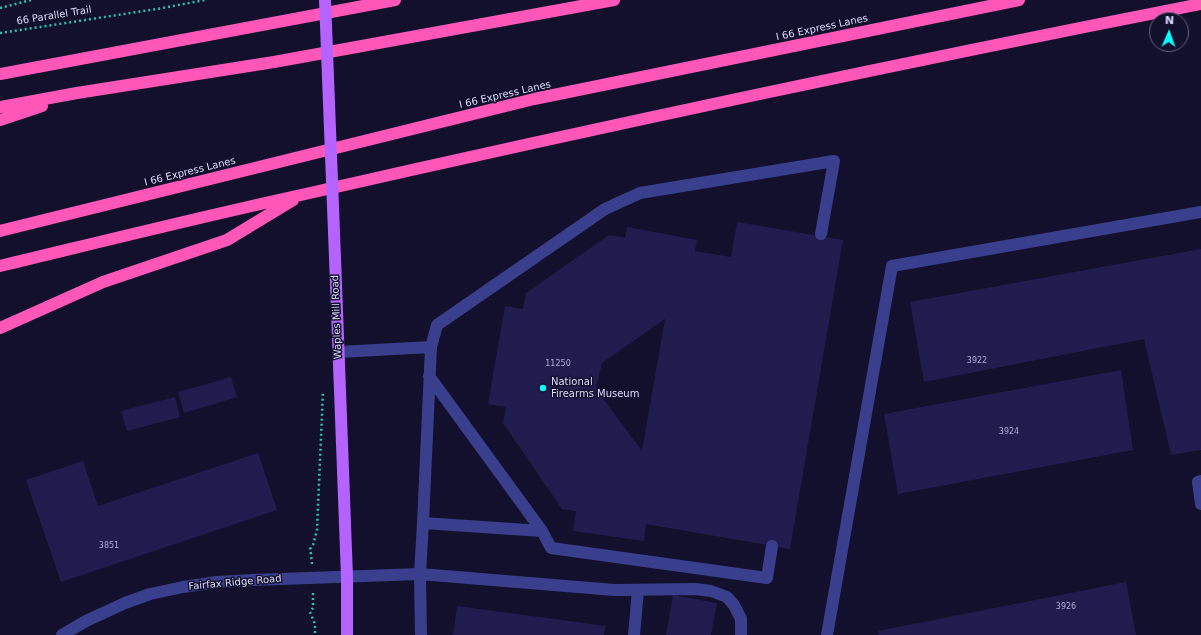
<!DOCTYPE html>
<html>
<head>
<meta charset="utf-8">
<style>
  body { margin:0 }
  #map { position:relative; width:1201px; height:635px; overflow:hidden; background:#12102c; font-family:"DejaVu Sans",sans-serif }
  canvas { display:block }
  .north { position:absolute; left:1149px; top:12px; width:40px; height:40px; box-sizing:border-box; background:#12102c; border:1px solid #636280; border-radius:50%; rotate:2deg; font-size:11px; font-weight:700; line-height:16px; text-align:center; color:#dcdcff }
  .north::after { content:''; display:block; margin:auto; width:14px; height:18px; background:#08feff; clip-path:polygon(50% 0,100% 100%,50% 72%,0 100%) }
</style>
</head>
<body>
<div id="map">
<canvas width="1201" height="635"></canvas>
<div class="north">N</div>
</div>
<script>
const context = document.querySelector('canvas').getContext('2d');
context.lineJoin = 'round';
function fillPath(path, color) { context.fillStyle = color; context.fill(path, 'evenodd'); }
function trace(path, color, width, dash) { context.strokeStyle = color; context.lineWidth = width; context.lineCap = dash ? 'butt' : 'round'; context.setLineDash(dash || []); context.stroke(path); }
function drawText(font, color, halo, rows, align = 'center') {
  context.font = font + ' "DejaVu Sans",sans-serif'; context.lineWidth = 3; context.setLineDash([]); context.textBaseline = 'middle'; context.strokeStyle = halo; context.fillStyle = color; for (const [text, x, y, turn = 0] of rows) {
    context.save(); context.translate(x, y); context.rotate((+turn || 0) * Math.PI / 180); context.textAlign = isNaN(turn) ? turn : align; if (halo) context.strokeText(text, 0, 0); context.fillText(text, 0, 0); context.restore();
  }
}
const building = new Path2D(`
  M 737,222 L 843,240 L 790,549 L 646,524 L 644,541 L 573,531 L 576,511 L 562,509 L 503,423 L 506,407 L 488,404 L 505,306 L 523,309 L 526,293 L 609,235 L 625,238 L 627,227 L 697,240 L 695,251 L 731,257 ZM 665,319 L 642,451 L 596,389 L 602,363 Z
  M 1201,249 L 1201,450 L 1171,455 L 1144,339 L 924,382 L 910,302 Z
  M 1121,370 L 1133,450 L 898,494 L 884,414 Z
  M 231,377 L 237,397 L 184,413 L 178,392 Z
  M 175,397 L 180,417 L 127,431 L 121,411 Z
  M 258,453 L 277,510 L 61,582 L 26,480 L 83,461 L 98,506 Z
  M 1126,582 L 1136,635 L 879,635 L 878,631 Z
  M 673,595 L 717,603 L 711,635 L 666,635 Z
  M 457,606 L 606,626 L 604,635 L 453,635 Z`);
const path = new Path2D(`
  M 0,8 L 31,0
  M 0,33 L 157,9 L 205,0
  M 312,564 L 311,554 L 310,549 L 313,545 L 317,530 L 323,391
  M 313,593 L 313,608 L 310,612 L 315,624 L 315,635`);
const minor = new Path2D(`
  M 339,352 L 431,347
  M 429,376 L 542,531
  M 1201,481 L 1198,482 L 1201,504
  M 423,523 L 542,531 L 551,548 L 767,578 L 772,546
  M 62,635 L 86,621 L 125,603 L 150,594 L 183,587 L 217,582 L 253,580 L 420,574 L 614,590 L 695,589 L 711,591 L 727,597 L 734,605 L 741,619 L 741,635
  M 421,635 L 420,574 L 423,523 L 431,347 L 437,325 L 605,209 L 640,193 L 834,161 L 821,234
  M 634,635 L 638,590
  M 827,635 L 892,266 L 1201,212`);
const major = new Path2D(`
  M 335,258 L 347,577 L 347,635`);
const highway = new Path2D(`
  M 0,74 L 395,0
  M 0,107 L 77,93 L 274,62 L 614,0
  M 0,120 L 42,106
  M 0,231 L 534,99 L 1019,0
  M 0,266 C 100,242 200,217 301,195 C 600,127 900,63 1201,4
  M 0,328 L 103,282 L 227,240 L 293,200`);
const majorBridge = new Path2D(`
  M 325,0 L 335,258`);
const markers = [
  [543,388,4,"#08feff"]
];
const numberNames = [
  ["3922",977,361],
  ["11250",558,364],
  ["3924",1009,432],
  ["3851",109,546],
  ["3926",1066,607]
];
const streetNames = [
  ["66 Parallel Trail",54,16,-9],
  ["I 66 Express Lanes",822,28,-12],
  ["I 66 Express Lanes",505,95,-13],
  ["I 66 Express Lanes",190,172,-14],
  ["Waples Mill Road",337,317,-92],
  ["Fairfax Ridge Road",235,583,-5]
];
const poiNames = [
  ["National",551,382],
  ["Firearms Museum",551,394]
];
fillPath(building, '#211c4e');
trace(path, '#2cc3ab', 2.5, [2, 3]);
trace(minor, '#3a3f8d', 12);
trace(major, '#b563ff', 12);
trace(highway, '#ff57b8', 12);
trace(majorBridge, '#b563ff', 12);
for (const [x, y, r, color] of markers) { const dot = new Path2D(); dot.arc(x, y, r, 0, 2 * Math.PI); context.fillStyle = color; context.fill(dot); trace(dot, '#12102c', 1.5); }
drawText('8px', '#adacd3', null, numberNames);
drawText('10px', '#dcdcff', '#12102c', streetNames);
drawText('10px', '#dcdcff', '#12102c', poiNames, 'left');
</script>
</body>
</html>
